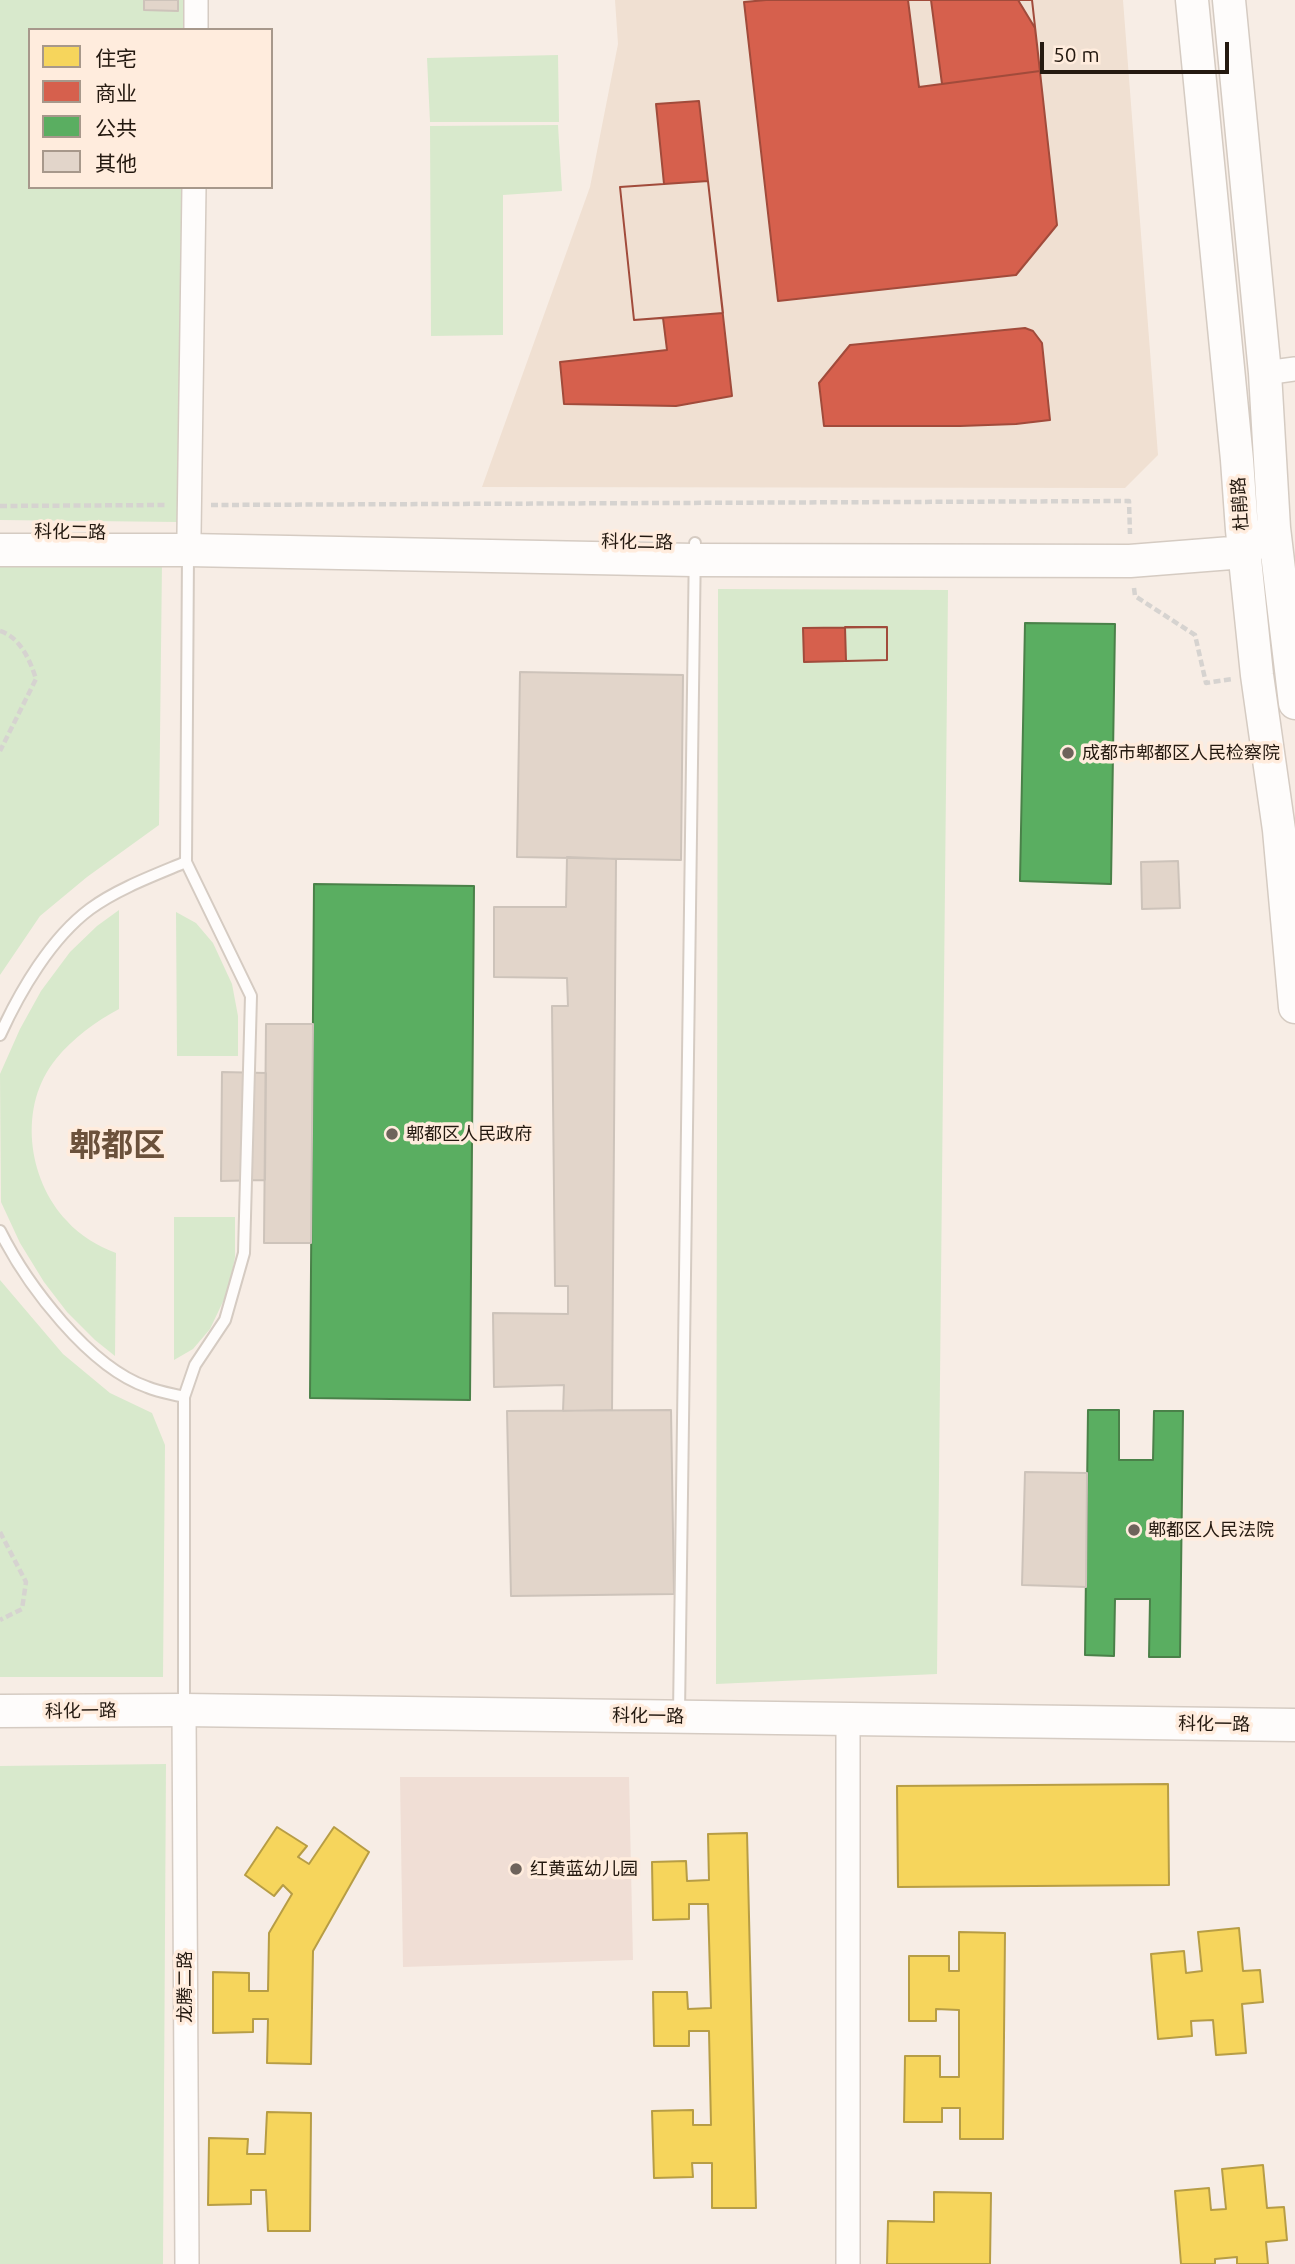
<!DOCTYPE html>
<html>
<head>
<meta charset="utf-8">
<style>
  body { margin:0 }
  #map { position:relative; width:1295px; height:2264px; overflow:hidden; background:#f7ede5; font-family:Ubuntu,"Noto Sans SC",sans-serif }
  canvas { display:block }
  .legend { position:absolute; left:28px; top:28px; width:245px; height:161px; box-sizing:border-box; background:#ffecdd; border:2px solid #a7988b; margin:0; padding:9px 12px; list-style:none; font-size:21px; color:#241910 }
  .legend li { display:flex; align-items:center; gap:14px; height:35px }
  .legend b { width:35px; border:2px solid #a7988b }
  .scale { position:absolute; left:1040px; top:42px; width:189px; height:32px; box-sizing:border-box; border:4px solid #241910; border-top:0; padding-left:9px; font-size:21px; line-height:24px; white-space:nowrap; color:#241910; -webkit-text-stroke:5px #ffecdd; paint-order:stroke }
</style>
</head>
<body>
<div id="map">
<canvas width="1295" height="2264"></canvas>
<ul class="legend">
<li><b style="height:19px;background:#f6d55c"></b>住宅</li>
<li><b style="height:19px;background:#d6604d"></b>商业</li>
<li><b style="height:19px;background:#5aae61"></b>公共</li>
<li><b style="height:19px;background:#e2d5ca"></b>其他</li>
</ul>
<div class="scale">50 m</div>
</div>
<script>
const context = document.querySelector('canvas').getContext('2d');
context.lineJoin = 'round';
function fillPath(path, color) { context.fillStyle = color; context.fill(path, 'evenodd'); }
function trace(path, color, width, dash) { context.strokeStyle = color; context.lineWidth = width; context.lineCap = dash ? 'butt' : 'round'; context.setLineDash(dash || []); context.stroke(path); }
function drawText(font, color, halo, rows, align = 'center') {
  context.font = font + ' Ubuntu,"Noto Sans SC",sans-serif'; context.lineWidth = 7; context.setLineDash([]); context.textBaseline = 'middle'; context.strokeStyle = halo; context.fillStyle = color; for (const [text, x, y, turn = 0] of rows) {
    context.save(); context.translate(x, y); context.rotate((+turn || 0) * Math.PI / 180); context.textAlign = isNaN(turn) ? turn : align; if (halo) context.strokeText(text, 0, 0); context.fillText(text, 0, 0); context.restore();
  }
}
const built = new Path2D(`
  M 615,0 L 1123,0 L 1158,455 L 1125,488 L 482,487 L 590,187 L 618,44 Z`);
const education = new Path2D(`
  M 400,1777 L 629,1777 L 633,1960 L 403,1967 Z`);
const green = new Path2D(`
  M 0,0 L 185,0 L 184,30 L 30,30 L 30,187 L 182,187 L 178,522 L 0,520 Z
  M 558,55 L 559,122 L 430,122 L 427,58 Z
  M 558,125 L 562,191 L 503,195 L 503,335 L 431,336 L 430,126 Z
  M 0,561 L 162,562 L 159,825 L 87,877 L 40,916 L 0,975 Z
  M 718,589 L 948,590 L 937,1674 L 716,1684 Z
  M 119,910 L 119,1009 C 95,1022 73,1038 56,1059 C 18,1105 27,1179 67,1221 C 80,1236 98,1246 116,1253 L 115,1356 L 95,1340 L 67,1312 L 44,1282 L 20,1243 L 1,1202 L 0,1074 L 20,1029 L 41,991 L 70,952 L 97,926 Z
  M 176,912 L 196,923 L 213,943 L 232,984 L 238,1016 L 238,1056 L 177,1056 Z
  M 174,1217 L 235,1217 L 235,1257 L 229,1289 L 210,1329 L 193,1349 L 174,1360 Z
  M 0,1280 L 63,1354 L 110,1393 L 152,1413 L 165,1445 L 163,1677 L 0,1677 Z
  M 166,1764 L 163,2264 L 0,2264 L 0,1766 Z`);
const homes = new Path2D(`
  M 1168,1784 L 1169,1885 L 898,1887 L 897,1786 Z
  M 277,1827 L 307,1846 L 298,1857 L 309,1864 L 334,1827 L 369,1852 L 313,1951 L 311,2064 L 267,2063 L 268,2019 L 253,2019 L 253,2032 L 213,2033 L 213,1972 L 249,1973 L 249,1991 L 268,1991 L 269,1933 L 292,1894 L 283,1885 L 274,1896 L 245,1875 Z
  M 747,1833 L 756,2208 L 712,2208 L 712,2163 L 692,2163 L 693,2177 L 654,2178 L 652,2111 L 693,2110 L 693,2125 L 711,2125 L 709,2031 L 689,2031 L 689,2046 L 654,2046 L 653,1992 L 687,1992 L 688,2009 L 711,2008 L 708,1904 L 689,1904 L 689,1919 L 653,1920 L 652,1862 L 686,1861 L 687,1881 L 709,1880 L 708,1834 Z
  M 1239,1928 L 1243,1971 L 1260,1970 L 1263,2002 L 1242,2004 L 1246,2053 L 1216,2055 L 1213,2020 L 1191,2021 L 1192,2036 L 1158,2039 L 1151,1954 L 1184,1951 L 1186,1973 L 1202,1971 L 1198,1932 Z
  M 959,1932 L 1005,1933 L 1003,2139 L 960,2139 L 960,2108 L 942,2108 L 942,2122 L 904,2122 L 905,2056 L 940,2056 L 940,2077 L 959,2077 L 959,2010 L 936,2009 L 936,2021 L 909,2021 L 909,1956 L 949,1956 L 949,1971 L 959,1971 Z
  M 267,2112 L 311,2113 L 310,2231 L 268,2231 L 266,2190 L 251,2190 L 251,2204 L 208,2205 L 209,2138 L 248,2139 L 247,2154 L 265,2154 Z
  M 1263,2165 L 1267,2208 L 1284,2207 L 1287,2240 L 1266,2242 L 1268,2264 L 1237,2264 L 1237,2257 L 1215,2259 L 1215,2264 L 1181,2264 L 1175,2191 L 1209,2188 L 1211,2210 L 1226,2209 L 1222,2169 Z
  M 934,2192 L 991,2193 L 990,2264 L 887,2264 L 888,2221 L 934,2222 Z`);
const shops = new Path2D(`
  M 766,0 L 1032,0 L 1057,225 L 1016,275 L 778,301 L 744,2 Z
  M 908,0 L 1032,0 L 1040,71 L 919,87 Z
  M 931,0 L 1018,0 L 1035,28 L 1040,71 L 942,84 Z
  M 699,101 L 732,396 L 676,406 L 564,404 L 560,362 L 667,350 L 663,318 L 634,320 L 620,187 L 664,184 L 656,104 Z
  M 708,181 L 723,313 L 634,320 L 620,187 Z
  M 1025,328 L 1033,331 L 1042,343 L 1050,420 L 1016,424 L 960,426 L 824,426 L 819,383 L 850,345 Z
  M 845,627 L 887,627 L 887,660 L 846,661 Z
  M 887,627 L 887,660 L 804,662 L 803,628 Z`);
const public = new Path2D(`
  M 1025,623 L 1115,624 L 1111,884 L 1020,881 Z
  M 314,884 L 474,886 L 470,1400 L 310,1398 Z
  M 1088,1410 L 1119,1410 L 1119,1460 L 1153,1460 L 1154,1411 L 1183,1411 L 1180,1657 L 1149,1657 L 1150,1599 L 1115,1599 L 1114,1656 L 1085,1655 Z`);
const building = new Path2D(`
  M 144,0 L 178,0 L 178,11 L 144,10 Z
  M 520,672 L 683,675 L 681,860 L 517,857 Z
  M 567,857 L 616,859 L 612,1410 L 563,1411 L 564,1385 L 494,1387 L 493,1313 L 568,1314 L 568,1286 L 555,1286 L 552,1006 L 568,1006 L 567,978 L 494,977 L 494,907 L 566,907 Z
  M 1178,861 L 1180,908 L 1142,909 L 1141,862 Z
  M 266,1024 L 313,1024 L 311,1243 L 264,1243 Z
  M 222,1072 L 266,1073 L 265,1180 L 221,1181 Z
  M 671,1410 L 674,1594 L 511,1596 L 507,1411 Z
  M 1025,1472 L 1087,1473 L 1086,1587 L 1022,1585 Z`);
const path = new Path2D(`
  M 211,505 L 1129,501 L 1130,534
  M 0,506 L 167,505
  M 1134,588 L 1135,596 L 1195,635 L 1206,683 L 1232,679
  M 0,631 C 20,637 30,660 36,679 L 0,751
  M 0,1532 L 26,1582 L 22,1609 L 0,1620`);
const lane = new Path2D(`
  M 0,1035 C 20,991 51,938 90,909 C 117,889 155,875 186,862 L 188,554
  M 0,1231 C 27,1285 89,1367 147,1387 C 159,1392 172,1394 184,1397 L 184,1708
  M 184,1397 L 195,1365 L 225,1320 L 244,1253 L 251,996 L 186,862
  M 679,1713 L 695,543`);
const street = new Path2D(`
  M 196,30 L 196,0
  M 1265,373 L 1295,369
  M 189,534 L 194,187
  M 184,1710 L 187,2264
  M 848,2264 L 848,1719`);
const secondary = new Path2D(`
  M 1192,0 L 1237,460 L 1242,530 L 1257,675 L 1279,830 L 1295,1007
  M 1229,0 L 1265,373 L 1274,528 L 1295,703
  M 0,550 L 188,550 L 693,560 L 1130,561 L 1244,552 L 1274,528
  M 0,1711 L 184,1710 L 1295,1725`);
const markers = [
  [1068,753,7,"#6e635b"],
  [392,1134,7,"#6e635b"],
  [1134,1530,7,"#6e635b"],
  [516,1869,7,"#6e635b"]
];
const streetNames = [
  ["杜鹃路",1240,504,-94],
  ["科化二路",70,532,1],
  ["科化二路",637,542,1],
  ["科化一路",81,1711,-1],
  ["科化一路",648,1716,1],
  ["科化一路",1214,1724,1],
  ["龙腾二路",185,1987,-90]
];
const poiNames = [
  ["成都市郫都区人民检察院",1082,753],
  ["郫都区人民政府",406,1134],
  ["郫都区人民法院",1148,1530],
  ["红黄蓝幼儿园",530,1869]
];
const townNames = [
  ["郫都区",117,1145]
];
fillPath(built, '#f0e0d2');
fillPath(education, '#f0ded5');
fillPath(green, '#d8e9cc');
fillPath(homes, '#f6d55c');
trace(homes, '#b79d45', 2);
fillPath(shops, '#d6604d');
trace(shops, '#a14b3b', 2);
fillPath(public, '#5aae61');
trace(public, '#4a8149', 2);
fillPath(building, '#e2d5ca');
trace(building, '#cdc3ba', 2);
trace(lane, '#d5cbc2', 14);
trace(street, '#d5cbc2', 26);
trace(secondary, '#d5cbc2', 35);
trace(path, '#d6d3d0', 4.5, [7, 3.5]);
trace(lane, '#fefcfb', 10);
trace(street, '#fefcfb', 23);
trace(secondary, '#fefcfb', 32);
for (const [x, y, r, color] of markers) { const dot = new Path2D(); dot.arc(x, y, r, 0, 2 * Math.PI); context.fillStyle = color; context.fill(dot); trace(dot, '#ffecdd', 2.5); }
drawText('18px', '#241910', '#ffecdd', streetNames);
drawText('18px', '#241910', '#ffecdd', poiNames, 'left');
drawText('bold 32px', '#6b513b', '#ffecdd', townNames);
</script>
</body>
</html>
